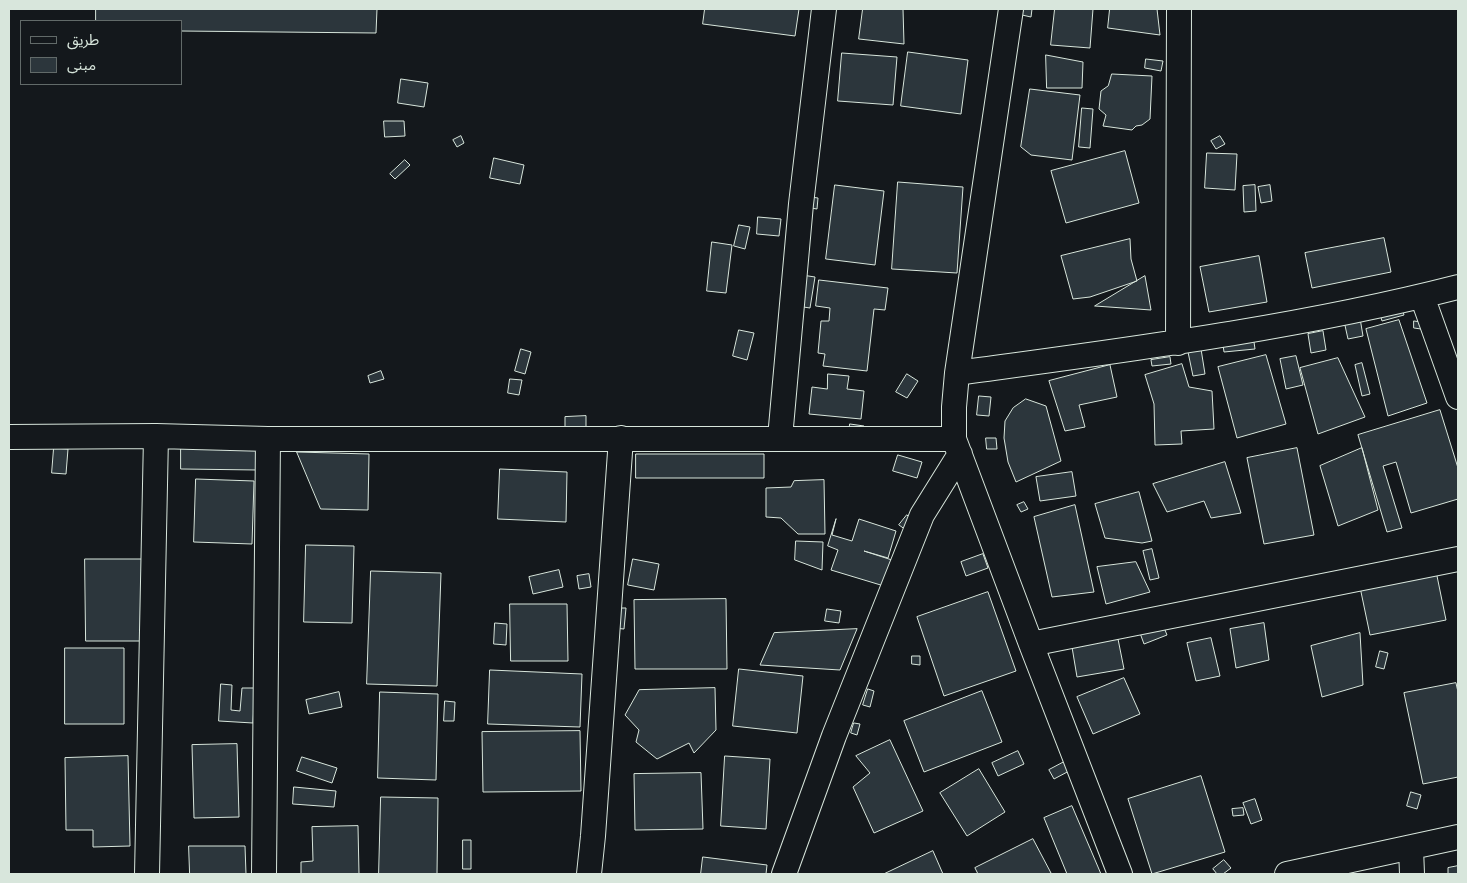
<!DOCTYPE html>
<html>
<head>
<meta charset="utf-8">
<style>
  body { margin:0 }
  #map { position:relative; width:1467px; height:883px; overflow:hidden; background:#14181c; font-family:"Titillium Web","Noto Sans Arabic",sans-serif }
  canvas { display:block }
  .frame { position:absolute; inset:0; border:10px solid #d8e6dc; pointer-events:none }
  .legend { position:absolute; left:20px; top:20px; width:162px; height:65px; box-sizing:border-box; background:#14181c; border:1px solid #626a69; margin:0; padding:6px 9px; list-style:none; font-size:15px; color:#d8e6dc }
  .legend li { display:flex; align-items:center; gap:10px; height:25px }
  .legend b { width:25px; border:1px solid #626a69 }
</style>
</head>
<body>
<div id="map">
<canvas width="1467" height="883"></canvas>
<div class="frame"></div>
<ul class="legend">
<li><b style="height:6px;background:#14181c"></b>طريق</li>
<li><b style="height:14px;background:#2c363c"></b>مبنى</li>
</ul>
</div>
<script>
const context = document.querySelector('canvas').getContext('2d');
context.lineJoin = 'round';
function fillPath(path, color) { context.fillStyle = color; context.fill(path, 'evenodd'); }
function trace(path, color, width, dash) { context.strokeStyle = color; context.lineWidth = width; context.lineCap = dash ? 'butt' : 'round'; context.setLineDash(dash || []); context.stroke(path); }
const building = new Path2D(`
  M 96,9 L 377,9 L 376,33 L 181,31 L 181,21 L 96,21 Z
  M 705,9 L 799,9 L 795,36 L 703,24 Z
  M 863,9 L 903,9 L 904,44 L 859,39 Z
  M 1024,9 L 1032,9 L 1031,17 L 1022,15 Z
  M 1055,9 L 1093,9 L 1090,48 L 1051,45 Z
  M 1110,9 L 1157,9 L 1160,35 L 1108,28 Z
  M 908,52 L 968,60 L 961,114 L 901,106 Z
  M 842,53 L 897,57 L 893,105 L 838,101 Z
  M 1046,55 L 1083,62 L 1082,88 L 1047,88 Z
  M 1146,59 L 1163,61 L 1161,71 L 1145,68 Z
  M 1112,74 L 1152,76 L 1150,119 L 1142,125 L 1136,126 L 1132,130 L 1103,126 L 1106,115 L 1099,109 L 1101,91 L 1108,86 Z
  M 401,79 L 428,83 L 424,107 L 398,103 Z
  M 1030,89 L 1080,95 L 1072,160 L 1031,155 L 1021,147 Z
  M 1082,108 L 1093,109 L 1090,148 L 1079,147 Z
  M 384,121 L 404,121 L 405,136 L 385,137 Z
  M 461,136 L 464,143 L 457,147 L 453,140 Z
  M 1220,136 L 1225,144 L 1216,149 L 1211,141 Z
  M 1125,151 L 1139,203 L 1066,223 L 1051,171 Z
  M 1207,153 L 1237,154 L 1235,190 L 1205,188 Z
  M 494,158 L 524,165 L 520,184 L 490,178 Z
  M 405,160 L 410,165 L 395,179 L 390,174 Z
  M 898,182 L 963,187 L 957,273 L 892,269 Z
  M 835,185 L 884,191 L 875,265 L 826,259 Z
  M 1255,185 L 1256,211 L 1244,212 L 1243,186 Z
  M 1270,185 L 1272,201 L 1261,203 L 1258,187 Z
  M 811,197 L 818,198 L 817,209 L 811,208 Z
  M 758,217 L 781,219 L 779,236 L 757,234 Z
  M 739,225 L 750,227 L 745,249 L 734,246 Z
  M 1384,238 L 1391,272 L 1312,288 L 1305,253 Z
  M 1130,239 L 1131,259 L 1137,281 L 1090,297 L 1073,299 L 1061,256 Z
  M 712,242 L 732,245 L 726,293 L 707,291 Z
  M 1259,256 L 1267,302 L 1209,312 L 1200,267 Z
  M 802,275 L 815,277 L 810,308 L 797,306 Z
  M 1145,276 L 1151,310 L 1095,306 Z
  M 819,280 L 888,288 L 885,310 L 874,309 L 867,371 L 823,366 L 825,354 L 818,353 L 821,321 L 829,321 L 830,308 L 816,306 Z
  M 1402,308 L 1404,315 L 1382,321 L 1380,314 Z
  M 1360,318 L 1363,336 L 1348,339 L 1344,321 Z
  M 1399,320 L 1427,403 L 1388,416 L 1366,329 Z
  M 1414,321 L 1421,322 L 1421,329 L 1414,328 Z
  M 739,330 L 754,333 L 747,360 L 733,356 Z
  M 1323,331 L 1326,350 L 1311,353 L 1308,334 Z
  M 1253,335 L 1255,349 L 1224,352 L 1222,338 Z
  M 521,349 L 531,352 L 525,374 L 515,371 Z
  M 1201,349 L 1205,374 L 1193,376 L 1188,352 Z
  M 1266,355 L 1286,424 L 1237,438 L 1218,367 Z
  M 1296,356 L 1303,385 L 1286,389 L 1280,359 Z
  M 1170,357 L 1171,364 L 1152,366 L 1151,360 Z
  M 1338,358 L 1365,417 L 1318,434 L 1300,368 Z
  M 1362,363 L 1370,394 L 1362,396 L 1355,365 Z
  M 1182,364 L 1189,387 L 1212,391 L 1214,429 L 1181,431 L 1182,444 L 1155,445 L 1154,404 L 1145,375 Z
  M 1110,365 L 1117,397 L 1079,405 L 1085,427 L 1065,431 L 1049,381 Z
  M 381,371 L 384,379 L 370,383 L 368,376 Z
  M 828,374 L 849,376 L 847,389 L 864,391 L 861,419 L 809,414 L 812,387 L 827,389 Z
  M 907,374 L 918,381 L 907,398 L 896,392 Z
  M 510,379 L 522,380 L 519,395 L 508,393 Z
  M 979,396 L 991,397 L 989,416 L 977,415 Z
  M 1026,399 L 1046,406 L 1061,461 L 1016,482 L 1008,462 L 1004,438 L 1005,421 L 1013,408 Z
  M 1440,410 L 1458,468 L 1458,499 L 1411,513 L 1396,462 L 1383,466 L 1402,528 L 1387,532 L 1358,435 Z
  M 586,416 L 586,430 L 565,430 L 565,417 Z
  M 850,424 L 864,426 L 863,435 L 849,433 Z
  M 986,438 L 996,438 L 997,449 L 987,449 Z
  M 181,443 L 258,444 L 258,470 L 181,469 Z
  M 54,448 L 68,449 L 66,474 L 52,473 Z
  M 1297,448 L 1314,535 L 1264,544 L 1247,458 Z
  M 1362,448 L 1378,510 L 1338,526 L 1320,466 Z
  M 297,452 L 369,454 L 368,510 L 321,509 Z
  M 636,454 L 764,454 L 764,478 L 636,478 Z
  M 898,455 L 922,462 L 917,478 L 893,471 Z
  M 1225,462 L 1241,513 L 1211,518 L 1204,501 L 1167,512 L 1153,484 Z
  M 500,469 L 567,472 L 566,522 L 498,519 Z
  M 1072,472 L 1076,496 L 1040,501 L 1036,477 Z
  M 196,479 L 254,481 L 252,544 L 194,542 Z
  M 824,480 L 825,534 L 798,534 L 781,518 L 766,517 L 766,488 L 791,487 L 794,481 Z
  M 1139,492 L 1152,541 L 1142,543 L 1105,538 L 1095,504 Z
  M 1024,502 L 1028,509 L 1021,512 L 1017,505 Z
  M 1075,505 L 1094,592 L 1052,597 L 1034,517 Z
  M 907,515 L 913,521 L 906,530 L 899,525 Z
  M 836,519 L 832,535 L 852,541 L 859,519 L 896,531 L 888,558 L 864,551 L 892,560 L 884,586 L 831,570 L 838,550 L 828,546 Z
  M 796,541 L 823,542 L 822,570 L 795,560 Z
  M 306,545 L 354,546 L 352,623 L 304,622 Z
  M 1152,549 L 1159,578 L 1150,580 L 1143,551 Z
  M 983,554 L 988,568 L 966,576 L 961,562 Z
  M 85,559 L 144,559 L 146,641 L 86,641 Z
  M 633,559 L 659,564 L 654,590 L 628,585 Z
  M 1136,562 L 1150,592 L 1106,604 L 1097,567 Z
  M 559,570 L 563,587 L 533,594 L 529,577 Z
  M 371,571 L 441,573 L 437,686 L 367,684 Z
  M 1436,571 L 1446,620 L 1370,635 L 1360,587 Z
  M 589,574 L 591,587 L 579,589 L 577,576 Z
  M 988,592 L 1016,671 L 944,696 L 917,617 Z
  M 726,599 L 727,669 L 635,669 L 634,600 Z
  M 510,604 L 567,604 L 568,661 L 511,661 Z
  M 615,608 L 626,608 L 624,629 L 613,628 Z
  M 827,609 L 841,611 L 839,623 L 825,621 Z
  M 495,623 L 507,624 L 506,645 L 494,644 Z
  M 1264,623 L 1269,660 L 1236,668 L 1230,629 Z
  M 1163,625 L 1167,635 L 1144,644 L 1140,633 Z
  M 857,629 L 840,670 L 760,665 L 774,633 Z
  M 1360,633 L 1363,685 L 1322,697 L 1311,646 Z
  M 1211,638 L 1220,676 L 1196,681 L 1187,643 Z
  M 1118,639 L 1124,669 L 1077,677 L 1072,647 Z
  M 65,648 L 124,648 L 124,724 L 65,724 Z
  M 1380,651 L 1388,653 L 1384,669 L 1376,667 Z
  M 912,656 L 920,656 L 920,665 L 912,664 Z
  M 739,669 L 803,676 L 797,733 L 733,726 Z
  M 490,670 L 582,674 L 580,727 L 488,724 Z
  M 1124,678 L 1140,714 L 1093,734 L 1077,697 Z
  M 1456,683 L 1458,692 L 1458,777 L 1423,784 L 1404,693 Z
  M 221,684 L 232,685 L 231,710 L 240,711 L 242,688 L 255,688 L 253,723 L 219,721 Z
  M 715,688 L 716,730 L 694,753 L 689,743 L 657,759 L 636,742 L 639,730 L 625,715 L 639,690 Z
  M 868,689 L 874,691 L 870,707 L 863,705 Z
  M 982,691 L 1002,742 L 924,772 L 904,721 Z
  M 339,692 L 342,707 L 309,714 L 306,700 Z
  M 380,692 L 438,694 L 436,780 L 378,778 Z
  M 445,701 L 455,702 L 454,721 L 444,721 Z
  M 854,723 L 860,724 L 857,735 L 851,733 Z
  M 580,731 L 581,791 L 483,792 L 482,732 Z
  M 890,740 L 923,811 L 874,833 L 853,787 L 870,773 L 856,756 Z
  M 237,744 L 239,817 L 194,818 L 192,745 Z
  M 1018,751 L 1024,764 L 998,776 L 992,763 Z
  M 128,756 L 130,846 L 93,847 L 93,830 L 66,830 L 65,758 Z
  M 725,756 L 770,759 L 766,829 L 721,826 Z
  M 302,757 L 337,768 L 332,783 L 297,771 Z
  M 1066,761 L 1071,770 L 1054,779 L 1049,770 Z
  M 979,769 L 1005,812 L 967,836 L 940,793 Z
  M 701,773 L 703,829 L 635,830 L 634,774 Z
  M 1201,776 L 1225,852 L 1152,874 L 1128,799 Z
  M 294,787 L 336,791 L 334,807 L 293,804 Z
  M 1411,792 L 1421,795 L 1417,809 L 1407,806 Z
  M 381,797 L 438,798 L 437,874 L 379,874 Z
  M 1255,799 L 1262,820 L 1251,824 L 1243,803 Z
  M 1072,806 L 1101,874 L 1067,874 L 1044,818 Z
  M 1243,808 L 1244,815 L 1233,816 L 1232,809 Z
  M 358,826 L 359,874 L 301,874 L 301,862 L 313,861 L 312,827 Z
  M 1033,839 L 1051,873 L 1048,874 L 978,874 L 975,868 Z
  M 463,840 L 471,840 L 471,869 L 463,869 Z
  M 189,846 L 245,846 L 246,874 L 190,874 Z
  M 933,851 L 943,874 L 884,874 Z
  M 703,857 L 767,865 L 766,874 L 701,874 Z
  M 1224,860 L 1231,868 L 1223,874 L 1217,874 L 1213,869 Z
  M 1458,866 L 1458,874 L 1448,874 L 1448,868 Z`);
const street = new Path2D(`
  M 1422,296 L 1458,397
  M 1178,343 L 1179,9
  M 957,373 C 1125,350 1294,329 1458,287
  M 9,437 L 156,436 L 268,439 L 954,439 L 1031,644 L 1120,874
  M 780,438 L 801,204 L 824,9
  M 954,439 L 954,407 L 957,373 L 1011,9
  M 1031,644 L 1458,559
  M 1411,848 L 1412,874
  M 147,874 L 156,436
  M 264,874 L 268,439
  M 589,874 L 593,836 L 621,438
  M 784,874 L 834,736 L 922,515 L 960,454
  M 1287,874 L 1458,837`);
fillPath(building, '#2c363c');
trace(building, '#d8e6dc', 1);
trace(street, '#d8e6dc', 26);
trace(street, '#14181c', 24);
</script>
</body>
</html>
